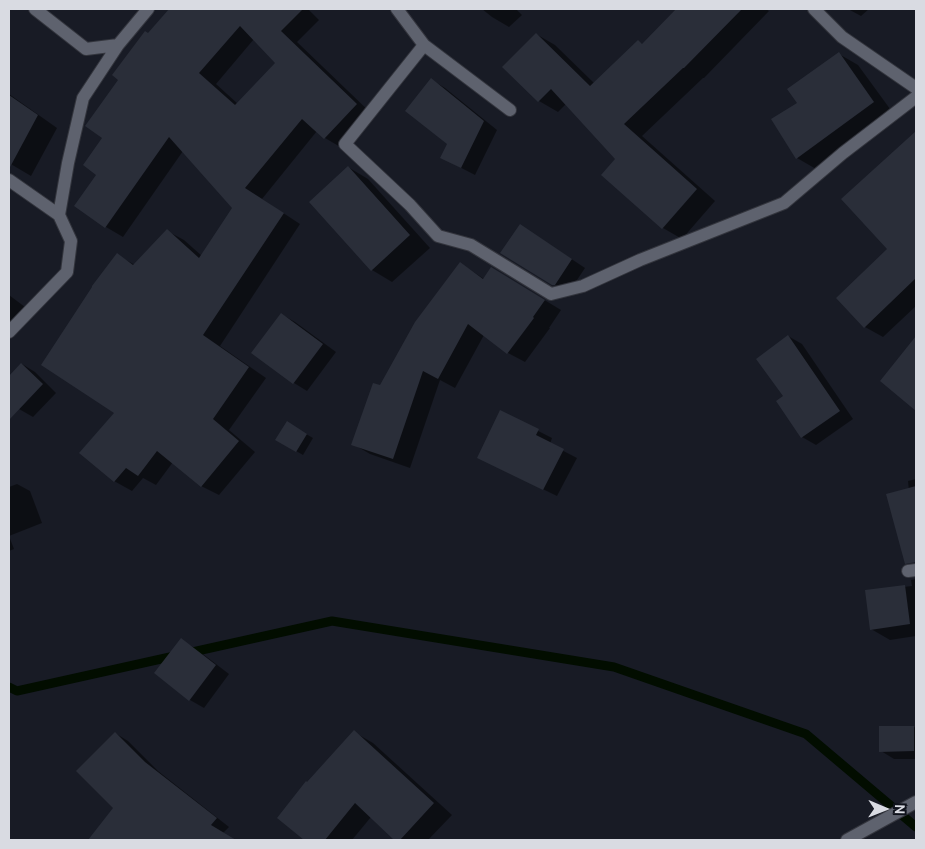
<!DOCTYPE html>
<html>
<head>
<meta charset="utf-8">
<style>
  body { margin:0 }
  #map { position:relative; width:925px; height:849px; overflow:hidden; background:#181b25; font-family:Cabin,sans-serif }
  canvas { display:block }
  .frame { position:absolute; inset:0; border:10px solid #d9dbe2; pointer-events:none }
  .north { position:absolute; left:860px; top:784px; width:50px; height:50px; -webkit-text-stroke:4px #0f121b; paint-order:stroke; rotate:91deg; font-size:14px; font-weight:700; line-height:20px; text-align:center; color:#d9dbe2 }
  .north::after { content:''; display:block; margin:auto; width:18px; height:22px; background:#d9dbe2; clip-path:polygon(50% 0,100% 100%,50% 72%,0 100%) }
</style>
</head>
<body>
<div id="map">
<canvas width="925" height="849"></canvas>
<div class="frame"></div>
<div class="north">N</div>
</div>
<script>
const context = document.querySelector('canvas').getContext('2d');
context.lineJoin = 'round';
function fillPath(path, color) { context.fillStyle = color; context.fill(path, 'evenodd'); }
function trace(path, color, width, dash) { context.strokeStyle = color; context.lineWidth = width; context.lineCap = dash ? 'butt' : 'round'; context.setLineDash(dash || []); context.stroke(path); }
const shadow = new Path2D(`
  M 171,9 L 224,9 L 230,14 L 235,9 L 308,9 L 319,20 L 297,42 L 373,115 L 342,148 L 325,138 L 317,131 L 262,199 L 300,224 L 220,346 L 266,378 L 229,430 L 255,452 L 219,495 L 201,486 L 173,462 L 156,485 L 143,478 L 132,491 L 114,481 L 117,255 L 135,265 L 167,231 L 184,240 L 202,256 L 234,208 L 183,151 L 123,237 L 106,227 L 98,175 L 104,138 L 120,80 L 149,34 ZM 254,39 L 277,63 L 238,104 L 216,84 Z
  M 482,9 L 516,9 L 522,15 L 509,27 L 492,17 Z
  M 678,9 L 766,9 L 769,11 L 704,78 L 703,78 L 642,136 L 715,201 L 682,239 L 663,228 L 603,175 L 617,159 L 566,104 L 558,112 L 539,101 L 536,34 L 555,45 L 594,83 L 638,42 L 644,45 Z
  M 848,9 L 869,9 L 861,16 Z
  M 839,54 L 858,65 L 893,113 L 816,169 L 797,158 Z
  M 432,80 L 445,88 L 497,130 L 475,175 L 442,158 L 449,144 Z
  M 9,94 L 57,128 L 31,176 L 9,163 Z
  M 907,141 L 916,146 L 916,306 L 883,337 L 865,327 L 888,249 Z
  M 348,167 L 368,179 L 430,248 L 392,282 L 372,270 Z
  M 534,234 L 585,268 L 569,292 L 567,292 L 553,284 Z
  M 460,263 L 484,279 L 508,278 L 561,310 L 549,328 L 550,328 L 525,362 L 508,353 L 484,335 L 455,388 L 440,380 L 410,468 L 370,454 L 353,444 L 381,387 Z
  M 9,295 L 25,307 L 9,332 Z
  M 281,314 L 295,322 L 336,352 L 307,391 L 294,383 L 253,353 Z
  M 788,336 L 802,344 L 853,419 L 816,445 L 802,437 L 784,397 Z
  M 916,338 L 916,409 L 882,381 Z
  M 22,364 L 35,372 L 56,393 L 33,417 L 19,409 L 9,400 L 9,378 Z
  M 501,412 L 552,438 L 550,444 L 577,458 L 557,496 L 493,465 Z
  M 287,423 L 313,438 L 303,455 L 277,440 Z
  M 916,479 L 916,551 L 915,552 L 908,481 Z
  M 17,484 L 30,491 L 42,523 L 9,536 L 14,549 L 9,551 L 9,487 Z
  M 916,579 L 916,636 L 890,640 L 871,629 L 867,591 L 912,586 L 911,580 Z
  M 181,640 L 195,648 L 229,674 L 204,708 L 190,700 L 156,673 Z
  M 914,727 L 916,728 L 916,759 L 894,759 L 881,751 Z
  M 354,732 L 373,743 L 452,815 L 428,840 L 396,840 L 371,817 L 352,840 L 306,840 L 278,818 Z
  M 115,733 L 128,741 L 158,771 L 229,827 L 223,833 L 235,840 L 89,840 L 115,808 Z`);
const stream = new Path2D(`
  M 9,687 L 17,691 L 332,621 L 614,667 L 806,734 L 916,827`);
const building = new Path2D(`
  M 169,9 L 303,9 L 281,31 L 357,104 L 324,139 L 302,119 L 245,188 L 284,213 L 203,335 L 249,367 L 213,419 L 239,441 L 201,487 L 157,451 L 138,476 L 126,468 L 114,482 L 79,453 L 114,413 L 41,365 L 92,287 L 92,286 L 117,253 L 133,265 L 167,229 L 199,258 L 232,208 L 169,137 L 105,228 L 74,206 L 96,175 L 83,165 L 102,138 L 85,126 L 118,80 L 112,75 L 145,31 L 148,33 ZM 240,26 L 275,63 L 235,105 L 199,73 Z
  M 676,9 L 742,9 L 684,68 L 683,68 L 624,124 L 697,189 L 662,229 L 601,175 L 615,159 L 551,89 L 538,102 L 502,67 L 536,33 L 590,86 L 638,40 L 642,44 Z
  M 839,52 L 874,102 L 796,159 L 771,119 L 797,103 L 787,89 Z
  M 431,78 L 484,121 L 461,168 L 440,158 L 447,144 L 405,111 Z
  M 9,95 L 38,115 L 9,169 Z
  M 916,131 L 916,278 L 864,328 L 836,298 L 887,249 L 841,199 Z
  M 348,166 L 410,235 L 371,271 L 309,202 Z
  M 520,224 L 572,259 L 555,285 L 552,285 L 500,253 Z
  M 460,262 L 483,279 L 491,267 L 545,300 L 533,317 L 534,318 L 507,354 L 468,324 L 438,379 L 423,371 L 393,459 L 351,445 L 373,383 L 380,385 L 415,322 Z
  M 281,313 L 323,344 L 293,384 L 251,353 Z
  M 788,335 L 840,411 L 801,438 L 776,401 L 783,396 L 756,359 Z
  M 916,336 L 916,411 L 880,381 Z
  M 21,363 L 43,384 L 9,420 L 9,376 Z
  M 500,410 L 539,429 L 536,435 L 564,449 L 543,490 L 477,458 Z
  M 287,421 L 307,434 L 296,452 L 275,440 Z
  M 916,486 L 916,562 L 905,564 L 886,494 Z
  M 905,585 L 910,624 L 870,630 L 865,590 Z
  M 181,638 L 216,665 L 189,701 L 154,673 Z
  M 879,726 L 914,726 L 914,751 L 879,752 Z
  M 354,730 L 434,803 L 400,840 L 394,840 L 355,803 L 325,840 L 304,840 L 277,818 L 306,781 L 307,782 Z
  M 115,732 L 145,762 L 217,818 L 211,825 L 236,840 L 88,840 L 113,808 L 76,771 Z`);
const street = new Path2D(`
  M 35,9 L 86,49 L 118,45
  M 397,9 L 424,45 L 345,144 L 410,205 L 438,236 L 471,245 L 551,294 L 583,286 L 640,260 L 784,203 L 843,153 L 916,97
  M 814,9 L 842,37 L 916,88
  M 424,45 L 510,110
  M 9,180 L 59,215 L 71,241 L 67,272 L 9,332
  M 59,215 L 68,163 L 83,98 L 118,45 L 148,9
  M 908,571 L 916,570
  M 847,840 L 916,802`);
fillPath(shadow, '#0007');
trace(stream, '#020d00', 9);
fillPath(building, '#2a2e39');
trace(street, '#33353d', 14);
trace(street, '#5e626e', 12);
</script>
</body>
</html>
